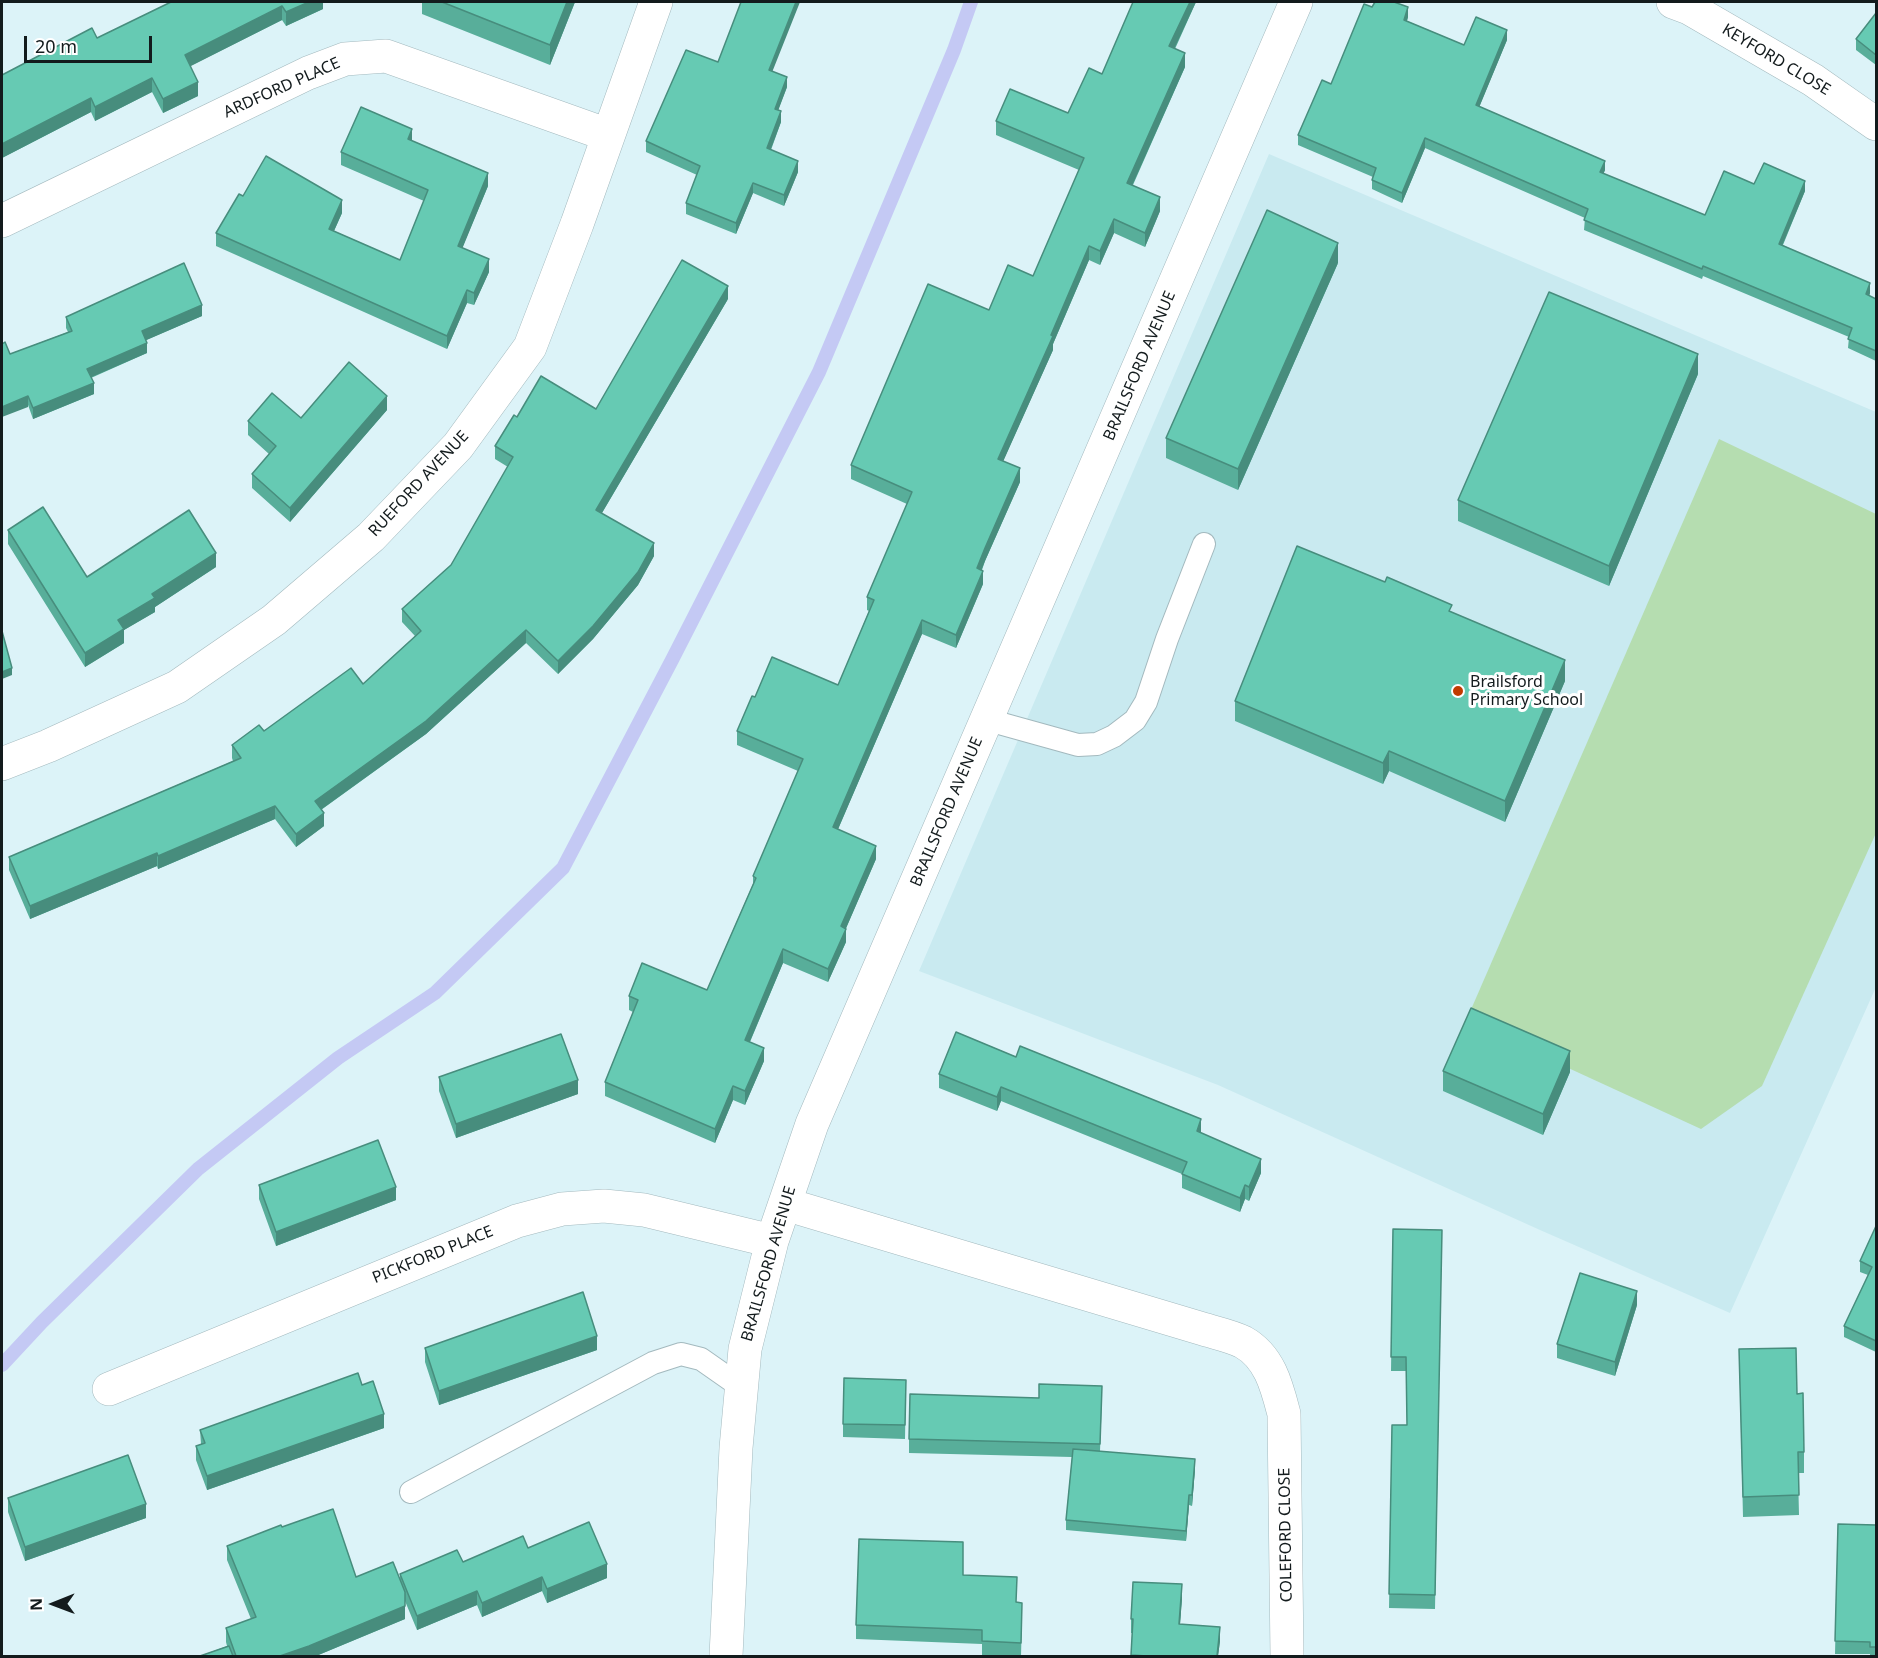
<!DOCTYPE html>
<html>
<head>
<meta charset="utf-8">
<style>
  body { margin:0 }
  #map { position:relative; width:1878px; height:1658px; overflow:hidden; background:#dcf3f8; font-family:"Noto Sans",sans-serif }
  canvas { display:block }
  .frame { position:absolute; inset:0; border:3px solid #131b1d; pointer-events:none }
  .north { position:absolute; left:24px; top:1574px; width:60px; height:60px; -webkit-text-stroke:4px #fff; paint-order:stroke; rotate:269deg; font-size:16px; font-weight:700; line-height:24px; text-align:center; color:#131b1d }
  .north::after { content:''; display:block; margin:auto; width:21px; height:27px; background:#131b1d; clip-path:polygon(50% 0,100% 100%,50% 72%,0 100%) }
  .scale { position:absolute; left:24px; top:36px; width:128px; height:27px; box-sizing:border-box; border:3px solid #131b1d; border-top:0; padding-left:8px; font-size:18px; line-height:21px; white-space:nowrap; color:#131b1d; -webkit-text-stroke:4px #fff; paint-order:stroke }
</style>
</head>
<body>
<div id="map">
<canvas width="1878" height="1658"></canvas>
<div class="frame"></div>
<div class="north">N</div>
<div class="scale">20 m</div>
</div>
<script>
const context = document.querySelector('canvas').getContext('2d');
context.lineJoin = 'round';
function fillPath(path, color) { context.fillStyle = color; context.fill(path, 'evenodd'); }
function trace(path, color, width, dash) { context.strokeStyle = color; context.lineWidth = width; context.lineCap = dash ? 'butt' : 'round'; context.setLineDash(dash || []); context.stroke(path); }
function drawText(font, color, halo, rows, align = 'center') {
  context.font = font + ' "Noto Sans",sans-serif'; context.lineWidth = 6; context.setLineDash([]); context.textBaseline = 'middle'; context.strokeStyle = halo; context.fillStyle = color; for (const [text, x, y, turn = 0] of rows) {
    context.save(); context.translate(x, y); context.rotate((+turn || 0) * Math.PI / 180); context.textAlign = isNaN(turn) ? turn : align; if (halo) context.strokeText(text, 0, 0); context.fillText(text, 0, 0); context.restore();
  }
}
const built = new Path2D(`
  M 1269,154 L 1876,412 L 1876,987 L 1730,1313 L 1540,1230 L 1218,1085 L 919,971 Z`);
const green = new Path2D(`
  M 1719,439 L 1876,514 L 1876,833 L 1762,1086 L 1701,1129 L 1466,1021 Z`);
const stream = new Path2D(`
  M 2,1365 L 42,1322 L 198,1169 L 338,1058 L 435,993 L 563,868 L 673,658 L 819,372 L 954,50 L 971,2`);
const lane = new Path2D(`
  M 988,720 L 1078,745 L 1097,744 L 1114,736 L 1135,720 L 1146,702 L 1167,639 L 1204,544
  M 411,1492 L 653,1363 L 681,1354 L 701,1359 L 741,1387`);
const street = new Path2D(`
  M 1673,2 L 1689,8 L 1813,80 L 1876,124
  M 2,221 L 308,73 L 345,59 L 386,56 L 608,135
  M 2,764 L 48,746 L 177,687 L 274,620 L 371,537 L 458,446 L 530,347 L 577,224 L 656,2
  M 785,1204 L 1203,1329 C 1216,1333 1231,1336 1243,1342 C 1270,1357 1277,1387 1284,1414 L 1287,1656
  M 109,1389 L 517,1221 L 562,1209 L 604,1206 L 644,1210 L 772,1241
  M 726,1656 L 736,1448 L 745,1349 L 772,1241 L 812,1124 L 1296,2`);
const wall = new Path2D(`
  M 171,2 L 323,2 L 323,9 L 286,26 L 282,20 L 190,66 L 198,96 L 163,113 L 152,92 L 95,121 L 91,112 L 2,158 L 97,38 Z
  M 422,2 L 575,2 L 550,65 L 422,14 Z
  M 1133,2 L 1196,2 L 1175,49 L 1185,67 L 1133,185 L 1160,211 L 1145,247 L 1114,233 L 1100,265 L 1089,260 L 1053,344 L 1053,350 L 1003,461 L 1020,482 L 985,561 L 982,570 L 983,584 L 956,648 L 922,634 L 838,829 L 876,859 L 846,928 L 846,942 L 828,982 L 783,963 L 750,1042 L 764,1061 L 745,1105 L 733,1100 L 715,1143 L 605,1096 L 605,1082 L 633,1012 L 629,1010 L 629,996 L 707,990 L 753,884 L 753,876 L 798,771 L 737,745 L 737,731 L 755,697 L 838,685 L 869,611 L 867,610 L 867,597 L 907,504 L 851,479 L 851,465 L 989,310 L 1033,276 L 1079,170 L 996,135 L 996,121 L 1068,113 L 1102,74 Z
  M 1372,7 L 1408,17 L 1407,21 L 1464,45 L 1507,40 L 1479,107 L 1605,170 L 1603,174 L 1705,215 L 1754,184 L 1805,191 L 1783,245 L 1870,293 L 1869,296 L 1876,299 L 1876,361 L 1848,348 L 1849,337 L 1703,276 L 1702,279 L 1584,230 L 1585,218 L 1425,148 L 1402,203 L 1372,189 L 1372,180 L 1373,177 L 1298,145 L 1298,135 L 1331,84 Z
  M 1876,13 L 1876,65 L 1856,50 L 1856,39 Z
  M 718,62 L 773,71 L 787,87 L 778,110 L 781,122 L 771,150 L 798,172 L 784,206 L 753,193 L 736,234 L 686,214 L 686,203 L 697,175 L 646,152 L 646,141 Z
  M 412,141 L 488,186 L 462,248 L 489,272 L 474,305 L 467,303 L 447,349 L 216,246 L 216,233 L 243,196 L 342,213 L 334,231 L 400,260 L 424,201 L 341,165 L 341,152 Z
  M 1338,263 L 1238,490 L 1166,458 L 1166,438 Z
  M 728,299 L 602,513 L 654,556 L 638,585 L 593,639 L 558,674 L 526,643 L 426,734 L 321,810 L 324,826 L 296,847 L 275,819 L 158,869 L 157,866 L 30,919 L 9,870 L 9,857 L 233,761 L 232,758 L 232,745 L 363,684 L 415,636 L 402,622 L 402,609 L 451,565 L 508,467 L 495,459 L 495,446 L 517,417 L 596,409 Z
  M 202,316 L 146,340 L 147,353 L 91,378 L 94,394 L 33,419 L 10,354 L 68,332 L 66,328 L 66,317 Z
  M 1698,374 L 1609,586 L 1458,521 L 1458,500 Z
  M 387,410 L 290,522 L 252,488 L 252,474 L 269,454 L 248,435 L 248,421 L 301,418 Z
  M 8,530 L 87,577 L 216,567 L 155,607 L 155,612 L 124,630 L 124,643 L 85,667 L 8,544 Z
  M 1385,582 L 1452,613 L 1565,681 L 1505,822 L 1389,771 L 1383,784 L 1235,721 L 1235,701 Z
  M 956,1032 L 1201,1133 L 1261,1173 L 1249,1201 L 1245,1199 L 1240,1212 L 1182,1188 L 1182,1174 L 1001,1101 L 997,1111 L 939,1088 L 939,1074 Z
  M 1443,1071 L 1570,1072 L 1543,1135 L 1443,1091 Z
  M 439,1077 L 578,1094 L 456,1138 L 439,1091 Z
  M 259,1185 L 396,1200 L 276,1246 L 259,1199 Z
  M 1876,1226 L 1876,1352 L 1844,1337 L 1844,1326 L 1868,1275 L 1860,1272 L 1860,1261 Z
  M 1393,1229 L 1442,1230 L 1435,1609 L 1389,1608 L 1392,1425 L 1407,1425 L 1406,1371 L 1391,1371 Z
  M 1637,1305 L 1615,1376 L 1557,1358 L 1557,1344 Z
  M 425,1348 L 597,1350 L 439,1405 L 425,1362 Z
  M 1739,1349 L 1797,1394 L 1804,1452 L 1804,1473 L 1798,1473 L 1799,1515 L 1743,1517 Z
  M 906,1380 L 905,1439 L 843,1437 L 843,1424 Z
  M 362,1385 L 384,1428 L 207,1490 L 196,1460 L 196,1446 L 201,1444 L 200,1430 Z
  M 1039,1398 L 1102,1399 L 1100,1451 L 1195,1469 L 1192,1506 L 1189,1505 L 1186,1541 L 1066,1530 L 1066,1520 L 1072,1457 L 909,1453 L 909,1439 Z
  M 8,1498 L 146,1518 L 25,1561 L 8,1512 Z
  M 1838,1524 L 1876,1525 L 1876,1656 L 1870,1656 L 1870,1654 L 1835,1654 Z
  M 282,1527 L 356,1577 L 400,1579 L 400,1574 L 528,1548 L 607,1578 L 547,1603 L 542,1591 L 482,1617 L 477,1605 L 417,1630 L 405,1601 L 405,1619 L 316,1656 L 200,1656 L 227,1646 L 226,1642 L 226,1628 L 251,1619 L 227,1560 L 227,1546 Z
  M 963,1575 L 1017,1602 L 1022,1617 L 1021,1656 L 982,1655 L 982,1644 L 856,1639 L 856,1625 Z
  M 1182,1598 L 1180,1624 L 1220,1641 L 1218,1656 L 1131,1656 L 1132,1633 L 1131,1633 L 1131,1619 Z`);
const shadedWall = new Path2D(`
  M 309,2 L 323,2 L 323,9 L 286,26 L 286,12 Z
  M 567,2 L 575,2 L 550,65 L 550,45 Z
  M 796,2 L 800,2 L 769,80 L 769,70 Z
  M 1190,2 L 1196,2 L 1169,60 L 1169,46 Z
  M 282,6 L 282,20 L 185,69 L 185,55 Z
  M 1408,7 L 1408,17 L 1404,30 L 1404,20 Z
  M 1507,30 L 1507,40 L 1476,115 L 1476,105 Z
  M 1185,53 L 1185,67 L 1127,197 L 1127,183 Z
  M 787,77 L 787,87 L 775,119 L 775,109 Z
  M 152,78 L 152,92 L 95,121 L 95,107 Z
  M 198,82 L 198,96 L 163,113 L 163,99 Z
  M 91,98 L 91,112 L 2,158 L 2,144 Z
  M 781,111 L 781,122 L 767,159 L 767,148 Z
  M 412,129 L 412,142 L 408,139 Z
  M 1425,138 L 1425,148 L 1402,203 L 1402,193 Z
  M 798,161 L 798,172 L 784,206 L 784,195 Z
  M 1605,161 L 1605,170 L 1600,182 L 1600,172 Z
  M 488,173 L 488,186 L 458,259 L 458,246 Z
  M 1805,181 L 1805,191 L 1779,253 L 1779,244 Z
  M 753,183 L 753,193 L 736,234 L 736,223 Z
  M 1160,197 L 1160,211 L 1145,247 L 1145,233 Z
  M 342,200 L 342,213 L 329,242 L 329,229 Z
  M 1114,219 L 1114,233 L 1100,265 L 1100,251 Z
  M 1338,243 L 1338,263 L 1238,490 L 1238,469 Z
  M 1089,246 L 1089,260 L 1053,344 L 1053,350 L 998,473 L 998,459 Z
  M 489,259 L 489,272 L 474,305 L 474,293 Z
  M 1870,283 L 1870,293 L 1866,304 L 1866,294 Z
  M 728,286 L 728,299 L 596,523 L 596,510 Z
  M 467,290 L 467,303 L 447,349 L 447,336 Z
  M 202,305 L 202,316 L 142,342 L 142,331 Z
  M 147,343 L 147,353 L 87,379 L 87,369 Z
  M 1698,354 L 1698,374 L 1609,586 L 1609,566 Z
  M 94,383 L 94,394 L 33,419 L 33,408 Z
  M 28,396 L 28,407 L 2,417 L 2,407 Z
  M 387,396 L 387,410 L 290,522 L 290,508 Z
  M 1020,468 L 1020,482 L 985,561 L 977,581 L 977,568 L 985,548 Z
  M 654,543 L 654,556 L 638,585 L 593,639 L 558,674 L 558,661 Z
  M 216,553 L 216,567 L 155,607 L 155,612 L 124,630 L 124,643 L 85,667 L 85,653 L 118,620 L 152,594 Z
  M 983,571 L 983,584 L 956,648 L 956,635 Z
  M 922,620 L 922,634 L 833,841 L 833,827 Z
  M 526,630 L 526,643 L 426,734 L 315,814 L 315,801 Z
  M 1565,660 L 1565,681 L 1505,822 L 1505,801 Z
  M 12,668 L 12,675 L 2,679 L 2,672 Z
  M 1389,751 L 1389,771 L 1383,784 L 1383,763 Z
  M 275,806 L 275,819 L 158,869 L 158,856 Z
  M 324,813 L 324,826 L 296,847 L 296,834 Z
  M 876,846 L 876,859 L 841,940 L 841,926 Z
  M 157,853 L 157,866 L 30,919 L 30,906 Z
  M 846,929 L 846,942 L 828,982 L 828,969 Z
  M 783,949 L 783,963 L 745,1053 L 745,1040 Z
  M 764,1048 L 764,1061 L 745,1105 L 745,1091 Z
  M 1570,1051 L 1570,1072 L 1543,1135 L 1543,1114 Z
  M 578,1080 L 578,1094 L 456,1138 L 456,1124 Z
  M 733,1086 L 733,1100 L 715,1143 L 715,1129 Z
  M 1001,1087 L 1001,1101 L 997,1111 L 997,1097 Z
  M 1201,1119 L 1201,1133 L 1197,1131 Z
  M 1261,1159 L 1261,1173 L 1249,1201 L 1249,1187 Z
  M 1245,1185 L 1245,1199 L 1240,1212 L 1240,1198 Z
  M 396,1187 L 396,1200 L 276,1246 L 276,1232 Z
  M 1637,1291 L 1637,1305 L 1615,1376 L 1615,1362 Z
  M 597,1336 L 597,1350 L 439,1405 L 439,1391 Z
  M 384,1414 L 384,1428 L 207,1490 L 207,1476 Z
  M 1195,1459 L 1195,1469 L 1192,1506 L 1192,1495 Z
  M 1189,1495 L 1189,1505 L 1186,1541 L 1186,1531 Z
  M 146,1504 L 146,1518 L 25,1561 L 25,1547 Z
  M 607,1564 L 607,1578 L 547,1603 L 547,1589 Z
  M 542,1577 L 542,1591 L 482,1617 L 482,1603 Z
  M 1182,1584 L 1182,1598 L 1179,1638 L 1179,1624 Z
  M 477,1591 L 477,1605 L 417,1630 L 417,1616 Z
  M 405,1606 L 405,1619 L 316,1656 L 280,1656 Z
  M 1220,1627 L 1220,1641 L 1218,1656 L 1217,1656 Z`);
const building = new Path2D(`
  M 171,2 L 309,2 L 286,12 L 282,6 L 185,55 L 198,82 L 163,99 L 152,78 L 95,107 L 91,98 L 2,144 L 2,75 L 92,28 L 97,38 Z
  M 442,2 L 567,2 L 550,45 Z
  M 741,2 L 796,2 L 769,70 L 787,77 L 775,109 L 781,111 L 767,148 L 798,161 L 784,195 L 753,183 L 736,223 L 686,203 L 700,166 L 646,141 L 686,50 L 718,62 Z
  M 1133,2 L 1190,2 L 1169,46 L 1185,53 L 1127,183 L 1160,197 L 1145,233 L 1114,219 L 1100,251 L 1089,246 L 1051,335 L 1053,336 L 998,459 L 1020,468 L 985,548 L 977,568 L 983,571 L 956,635 L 922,620 L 833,827 L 876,846 L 841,926 L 846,929 L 828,969 L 783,949 L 745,1040 L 764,1048 L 745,1091 L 733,1086 L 715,1129 L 605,1082 L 638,1000 L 629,996 L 642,963 L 707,990 L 756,878 L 753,876 L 803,759 L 737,731 L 752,696 L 755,697 L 772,657 L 838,685 L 874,600 L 867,597 L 912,492 L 851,465 L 928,284 L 989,310 L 1008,265 L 1033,276 L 1084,158 L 996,121 L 1010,89 L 1068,113 L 1089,68 L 1102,74 Z
  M 1375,2 L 1394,2 L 1408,7 L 1404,20 L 1464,45 L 1476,17 L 1507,30 L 1476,105 L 1605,161 L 1600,172 L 1705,215 L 1724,171 L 1754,184 L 1764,163 L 1805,181 L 1779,244 L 1870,283 L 1866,294 L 1876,299 L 1876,351 L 1848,339 L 1852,328 L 1703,266 L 1702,269 L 1584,220 L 1588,209 L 1425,138 L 1402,193 L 1372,180 L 1376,168 L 1298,135 L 1322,80 L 1331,84 L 1364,4 L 1372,7 Z
  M 1876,13 L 1876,55 L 1856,39 Z
  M 361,107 L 412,129 L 408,139 L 488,173 L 458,246 L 489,259 L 474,293 L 467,290 L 447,336 L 216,233 L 239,194 L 243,196 L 266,156 L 342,200 L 329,229 L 400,260 L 428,190 L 341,152 Z
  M 1267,210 L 1338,243 L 1238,469 L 1166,438 Z
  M 682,260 L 728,286 L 596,510 L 654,543 L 638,572 L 593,626 L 558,661 L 526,630 L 426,721 L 315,801 L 324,813 L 296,834 L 275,806 L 158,856 L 157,853 L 30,906 L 9,857 L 241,758 L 232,745 L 259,725 L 264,731 L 351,668 L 363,684 L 421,631 L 402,609 L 451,565 L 513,457 L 495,446 L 514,415 L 517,417 L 541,376 L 596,409 Z
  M 184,263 L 202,305 L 142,331 L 147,343 L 87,369 L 94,383 L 33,408 L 28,396 L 2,407 L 2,344 L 5,342 L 10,354 L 72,331 L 66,317 Z
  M 1549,292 L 1698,354 L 1609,566 L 1458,500 Z
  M 349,362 L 387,396 L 290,508 L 252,474 L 276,446 L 248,421 L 272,393 L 301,418 Z
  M 43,507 L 87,577 L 189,510 L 216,553 L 152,594 L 155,598 L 118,620 L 124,629 L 85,653 L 8,530 Z
  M 1297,546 L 1385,582 L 1387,577 L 1452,605 L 1449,611 L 1565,660 L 1505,801 L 1389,751 L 1383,763 L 1235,701 Z
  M 2,631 L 12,668 L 2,672 Z
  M 1471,1008 L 1570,1051 L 1543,1114 L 1443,1071 Z
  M 956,1032 L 1016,1057 L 1020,1046 L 1201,1119 L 1197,1131 L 1261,1159 L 1249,1187 L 1245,1185 L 1240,1198 L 1182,1174 L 1187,1162 L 1001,1087 L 997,1097 L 939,1074 Z
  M 561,1034 L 578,1080 L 456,1124 L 439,1077 Z
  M 378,1140 L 396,1187 L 276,1232 L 259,1185 Z
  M 1876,1226 L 1876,1341 L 1844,1326 L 1872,1267 L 1860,1261 Z
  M 1393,1229 L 1442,1230 L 1435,1595 L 1389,1594 L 1392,1425 L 1407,1425 L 1406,1357 L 1391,1357 Z
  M 1580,1273 L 1637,1291 L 1615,1362 L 1557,1344 Z
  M 583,1292 L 597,1336 L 439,1391 L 425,1348 Z
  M 1796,1348 L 1797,1394 L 1803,1393 L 1804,1452 L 1798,1452 L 1799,1495 L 1743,1497 L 1739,1349 Z
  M 358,1373 L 362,1385 L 373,1381 L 384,1414 L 207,1476 L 196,1446 L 205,1443 L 200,1430 Z
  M 844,1378 L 906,1380 L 905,1425 L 843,1424 Z
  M 1039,1384 L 1102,1386 L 1100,1444 L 909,1439 L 910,1394 L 1039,1398 Z
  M 1073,1449 L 1195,1459 L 1192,1495 L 1189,1495 L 1186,1531 L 1066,1520 Z
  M 128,1455 L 146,1504 L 25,1547 L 8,1498 Z
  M 333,1509 L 356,1577 L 393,1562 L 405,1592 L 405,1606 L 309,1646 L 280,1656 L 236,1656 L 226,1628 L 256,1617 L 227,1546 L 281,1525 L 282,1527 Z
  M 589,1522 L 607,1564 L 547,1589 L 542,1577 L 482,1603 L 477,1591 L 417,1616 L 400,1574 L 457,1550 L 463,1562 L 523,1536 L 528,1548 Z
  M 1838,1524 L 1876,1525 L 1876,1647 L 1870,1647 L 1870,1642 L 1835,1641 Z
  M 859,1539 L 963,1542 L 963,1575 L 1017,1577 L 1016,1602 L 1022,1603 L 1021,1643 L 982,1641 L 982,1630 L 856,1625 Z
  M 1133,1582 L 1182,1584 L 1179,1624 L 1220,1627 L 1217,1656 L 1147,1656 L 1131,1655 L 1133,1619 L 1131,1619 Z
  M 229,1646 L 233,1656 L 200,1656 Z`);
const markers = [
  [1458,691,6,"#c23b00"]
];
const streetNames = [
  ["KEYFORD CLOSE",1776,60,31],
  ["ARDFORD PLACE",282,88,-24],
  ["BRAILSFORD AVENUE",1140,366,-67],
  ["RUEFORD AVENUE",419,484,-47],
  ["BRAILSFORD AVENUE",947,812,-67],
  ["PICKFORD PLACE",433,1255,-22],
  ["BRAILSFORD AVENUE",769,1264,-74],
  ["COLEFORD CLOSE",1286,1535,-91]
];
const poiNames = [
  ["Brailsford",1470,682],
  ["Primary School",1470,700]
];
fillPath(built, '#c9eaf0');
fillPath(green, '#b5ddb0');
trace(stream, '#c4c9f4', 14);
trace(lane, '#a3b9be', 24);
trace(street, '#a3b9be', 34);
trace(lane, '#fff', 22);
trace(street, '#fff', 33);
fillPath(wall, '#58ae9a');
fillPath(shadedWall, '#478d7d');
fillPath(building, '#66cab3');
trace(building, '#478d7d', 1.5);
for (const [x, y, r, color] of markers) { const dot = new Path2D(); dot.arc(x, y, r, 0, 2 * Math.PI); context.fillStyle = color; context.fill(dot); trace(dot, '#fff', 2); }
drawText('16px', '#131b1d', '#fff', streetNames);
drawText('16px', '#131b1d', '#fff', poiNames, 'left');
</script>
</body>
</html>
